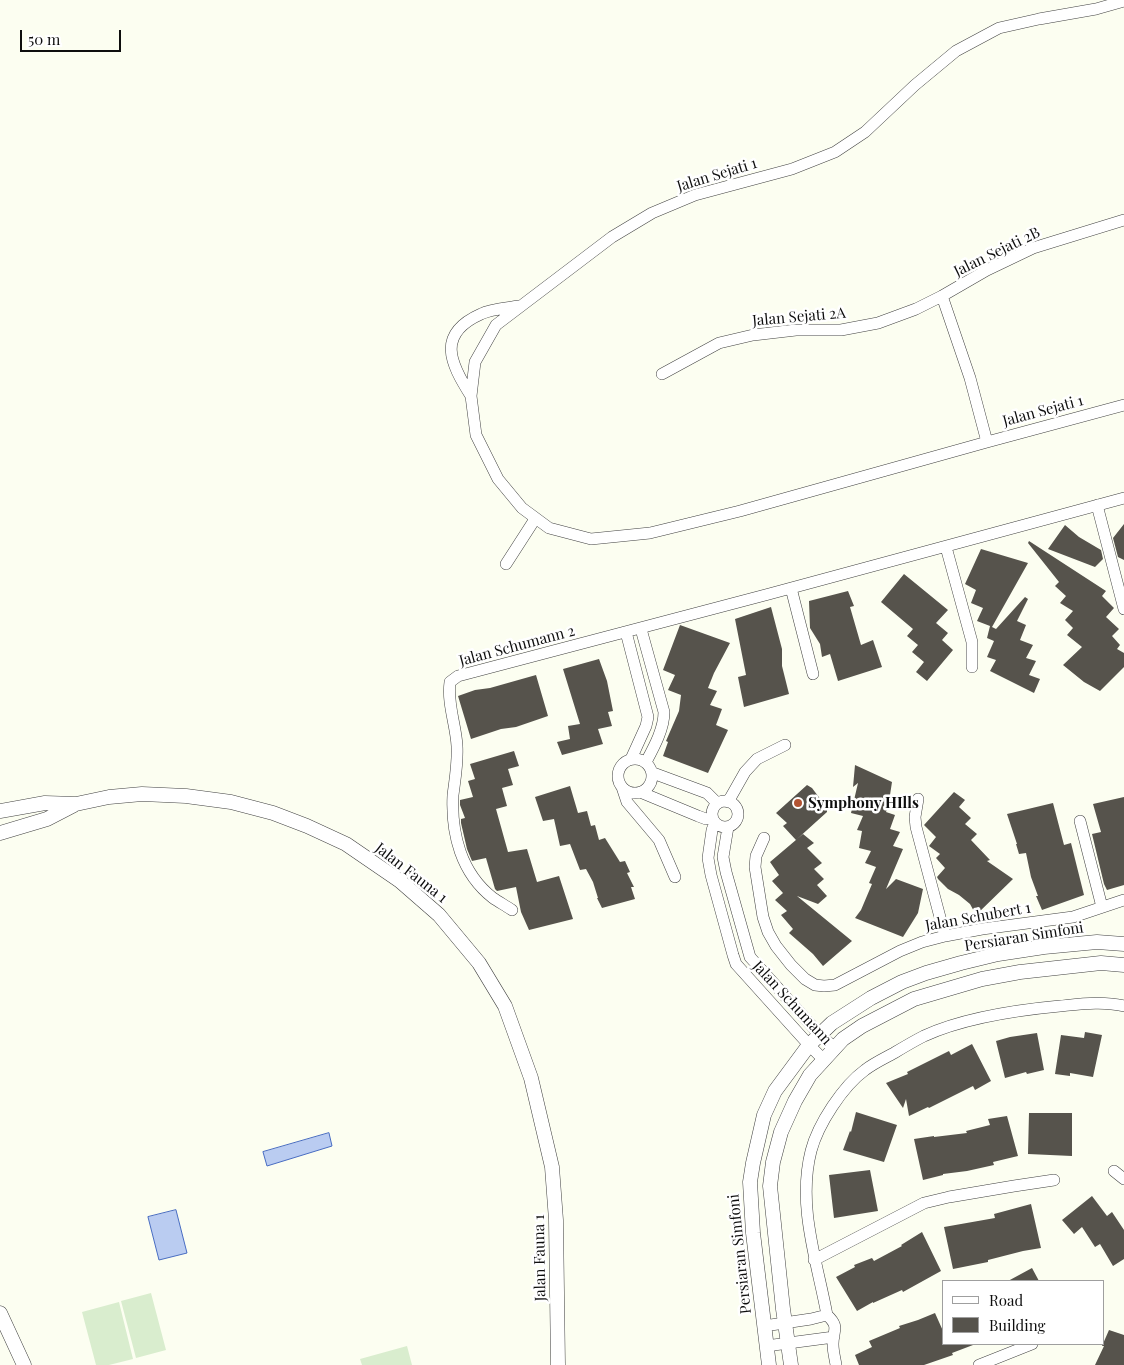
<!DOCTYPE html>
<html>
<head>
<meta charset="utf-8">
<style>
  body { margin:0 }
  #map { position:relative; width:1124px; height:1365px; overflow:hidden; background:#fcfef1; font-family:"Playfair Display",serif }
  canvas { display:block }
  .legend { position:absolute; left:942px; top:1280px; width:162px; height:65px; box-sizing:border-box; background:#fff; border:1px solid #9f9f9f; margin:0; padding:6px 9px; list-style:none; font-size:15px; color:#0e0e0e }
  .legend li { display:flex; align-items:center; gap:10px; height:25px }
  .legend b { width:25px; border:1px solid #9f9f9f }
  .scale { position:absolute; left:20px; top:30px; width:101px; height:22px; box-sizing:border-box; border:2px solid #0e0e0e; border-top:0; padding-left:6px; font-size:15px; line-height:18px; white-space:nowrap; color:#0e0e0e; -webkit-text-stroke:4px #fff; paint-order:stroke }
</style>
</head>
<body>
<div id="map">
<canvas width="1124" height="1365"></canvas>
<ul class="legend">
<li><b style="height:6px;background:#fff"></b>Road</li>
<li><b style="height:14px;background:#56534c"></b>Building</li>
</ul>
<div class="scale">50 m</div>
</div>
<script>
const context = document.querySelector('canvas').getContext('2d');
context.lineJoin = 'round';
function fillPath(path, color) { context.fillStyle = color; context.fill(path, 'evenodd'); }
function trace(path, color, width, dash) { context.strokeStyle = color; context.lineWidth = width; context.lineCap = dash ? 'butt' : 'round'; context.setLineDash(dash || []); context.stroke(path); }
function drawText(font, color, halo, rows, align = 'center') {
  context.font = font + ' "Playfair Display",serif'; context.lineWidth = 5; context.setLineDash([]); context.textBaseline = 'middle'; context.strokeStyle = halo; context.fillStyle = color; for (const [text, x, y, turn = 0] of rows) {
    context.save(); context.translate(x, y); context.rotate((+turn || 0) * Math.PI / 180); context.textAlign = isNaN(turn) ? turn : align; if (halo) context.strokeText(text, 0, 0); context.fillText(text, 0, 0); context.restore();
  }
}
const pitch = new Path2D(`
  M 151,1293 L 166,1350 L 136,1358 L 121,1301 Z
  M 119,1302 L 133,1359 L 109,1365 L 96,1365 L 82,1312 Z
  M 407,1346 L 412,1365 L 362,1365 L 360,1359 Z`);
const water = new Path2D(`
  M 329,1133 L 332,1146 L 267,1166 L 263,1152 Z
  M 176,1210 L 187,1253 L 159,1260 L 148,1217 Z`);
const building = new Path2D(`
  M 1124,524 L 1124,560 L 1118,557 L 1113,538 Z
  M 1065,525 L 1079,537 L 1101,550 L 1103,559 L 1095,567 L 1048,549 Z
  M 1029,541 L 1106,591 L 1102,596 L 1114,608 L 1106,617 L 1119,629 L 1112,636 L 1120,645 L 1117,649 L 1124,653 L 1124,667 L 1100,691 L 1084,682 L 1063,665 L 1082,647 L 1067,635 L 1073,628 L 1065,620 L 1073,611 L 1060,603 L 1066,596 L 1055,586 L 1059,582 L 1028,543 Z
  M 981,549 L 1028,563 L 992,627 L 996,629 L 1025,597 L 1028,599 L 1017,621 L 1026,625 L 1020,640 L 1033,645 L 1026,658 L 1036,661 L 1029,675 L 1040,679 L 1034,693 L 990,671 L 996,660 L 987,657 L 994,641 L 987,638 L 990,626 L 977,621 L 983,608 L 971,603 L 976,590 L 965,584 Z
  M 904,574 L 948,610 L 936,623 L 948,633 L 942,640 L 953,650 L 927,681 L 916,672 L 924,662 L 912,652 L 918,645 L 907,636 L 913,629 L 881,602 Z
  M 848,591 L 854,606 L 850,607 L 861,645 L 873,640 L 882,667 L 838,681 L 830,654 L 822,657 L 820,644 L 810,628 L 809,601 Z
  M 771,607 L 782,649 L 782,666 L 789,694 L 744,707 L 738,677 L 746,675 L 735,619 Z
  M 680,625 L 730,643 L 714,673 L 708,688 L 717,691 L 710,705 L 722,709 L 716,725 L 728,730 L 708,773 L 663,756 L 668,742 L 666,741 L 679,711 L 681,695 L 668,690 L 675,675 L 663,670 Z
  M 599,659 L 607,681 L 613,711 L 608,712 L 612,726 L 598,729 L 603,744 L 562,755 L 557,742 L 570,739 L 568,726 L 580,724 L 563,669 Z
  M 536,675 L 548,716 L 516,727 L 501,729 L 471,739 L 458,696 L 475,690 L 490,688 Z
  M 514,751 L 519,766 L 508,769 L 513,785 L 502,788 L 507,806 L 496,809 L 508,852 L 527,849 L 537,882 L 559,876 L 573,919 L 529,930 L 521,912 L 516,887 L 497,891 L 495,889 L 486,858 L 472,861 L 467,849 L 461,823 L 461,819 L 465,818 L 460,805 L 460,800 L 473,797 L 468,781 L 475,779 L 470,764 Z
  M 855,765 L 892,782 L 890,795 L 892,796 L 886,812 L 895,815 L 890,829 L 900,832 L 893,846 L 903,849 L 886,889 L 896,879 L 923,889 L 918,913 L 903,937 L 855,918 L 861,910 L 872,884 L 869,883 L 876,867 L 865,863 L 871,851 L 859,848 L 862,831 L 857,830 L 863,816 L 851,813 L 858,783 L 853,787 Z
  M 807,785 L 812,788 L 827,808 L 827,812 L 796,840 L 783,826 L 787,823 L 776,813 Z
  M 570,786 L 578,813 L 587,811 L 591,826 L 595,825 L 599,840 L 605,838 L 620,862 L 625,861 L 630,872 L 627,873 L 634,887 L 631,887 L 635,899 L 602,908 L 597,898 L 598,898 L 593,882 L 586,869 L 580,870 L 570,844 L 560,846 L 554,819 L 543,821 L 535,797 Z
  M 954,792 L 965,800 L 959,807 L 971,818 L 965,824 L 977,834 L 971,840 L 990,860 L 987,861 L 1013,879 L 976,915 L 970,904 L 959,895 L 948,889 L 938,879 L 937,877 L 945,868 L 936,858 L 940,854 L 929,846 L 936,837 L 924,825 Z
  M 1124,797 L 1124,885 L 1107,890 L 1104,884 L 1092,834 L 1101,832 L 1093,804 Z
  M 1053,803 L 1064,845 L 1071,843 L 1084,895 L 1042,910 L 1036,896 L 1038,896 L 1031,877 L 1026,853 L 1019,854 L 1016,844 L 1017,844 L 1007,814 Z
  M 803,834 L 814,843 L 807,848 L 822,863 L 814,869 L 824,879 L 817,885 L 827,896 L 818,904 L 797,896 L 852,941 L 823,966 L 813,954 L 789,933 L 793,929 L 781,915 L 787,911 L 775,900 L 783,893 L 772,881 L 779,875 L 770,862 Z
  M 1085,1032 L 1102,1035 L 1093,1077 L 1070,1073 L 1070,1076 L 1055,1074 L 1061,1035 L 1084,1038 Z
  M 1037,1033 L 1044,1070 L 1027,1074 L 1026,1072 L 1005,1078 L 996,1041 L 1010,1037 Z
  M 972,1044 L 991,1081 L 975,1090 L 973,1086 L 929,1108 L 928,1107 L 909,1116 L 906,1099 L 903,1108 L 886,1083 L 908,1074 L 907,1072 L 949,1051 L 951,1055 Z
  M 856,1112 L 897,1125 L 884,1162 L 843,1150 L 850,1131 L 851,1132 Z
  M 1029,1113 L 1072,1113 L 1072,1156 L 1028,1154 Z
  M 1007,1116 L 1018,1156 L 993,1162 L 994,1165 L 967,1171 L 943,1174 L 943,1175 L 923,1180 L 914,1139 L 934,1136 L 934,1137 L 967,1133 L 966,1131 L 990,1125 L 988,1119 Z
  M 870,1170 L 878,1211 L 834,1218 L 829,1175 Z
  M 1092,1196 L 1107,1216 L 1112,1212 L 1124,1230 L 1124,1259 L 1113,1266 L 1100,1244 L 1095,1247 L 1082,1227 L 1074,1234 L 1062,1220 Z
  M 1031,1204 L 1041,1248 L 1023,1251 L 988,1260 L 988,1262 L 953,1269 L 944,1227 L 995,1218 L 994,1214 Z
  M 922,1232 L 941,1271 L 903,1292 L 902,1290 L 873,1303 L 873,1302 L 857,1311 L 836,1277 L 855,1267 L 854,1265 L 872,1258 L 874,1261 L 902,1246 L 901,1245 Z
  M 1032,1268 L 1039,1281 L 1008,1281 Z
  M 935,1313 L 943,1331 L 943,1344 L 973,1344 L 973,1345 L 952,1353 L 953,1355 L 924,1365 L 859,1365 L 855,1355 L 872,1347 L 869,1341 L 900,1328 L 899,1326 L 918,1320 Z
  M 1109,1330 L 1124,1335 L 1124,1365 L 1095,1365 L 1104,1346 L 1102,1346 Z`);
const minor = new Path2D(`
  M 1124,1 L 1096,9 L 1039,19 L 999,28 L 956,51 L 915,85 L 865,132 L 835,152 L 792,169 L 695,195 L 652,213 L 612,237 L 496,325 L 475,362 L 471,396 L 476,435 L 498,479 L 522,508 L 549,528 L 591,539 L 650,533 L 740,511 L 987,442 L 1124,405
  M 942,296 L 970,378 L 987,442
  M 662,374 L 719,343 L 753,335 L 796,330 L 841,330 L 878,323 L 916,309 L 942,296 L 987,270 L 1033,248 L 1124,220
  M 471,396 C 450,363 436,334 481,314 C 491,309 508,308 519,306
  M 1097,505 L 1124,609
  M 946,547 L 972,642 L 972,667
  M 506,564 L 535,519
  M 791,588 L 813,674
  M 641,629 L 664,712 C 664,729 654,747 646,762
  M 626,632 L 648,717 L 646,726 L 631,759
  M618 776a17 17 0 1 1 34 0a17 17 0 1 1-34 0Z
  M 653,773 L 707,793 L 717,803
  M 622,787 L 627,802 L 659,840 L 675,877
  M 640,792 L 698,816 L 706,819 L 712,818
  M 918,799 L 915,817 L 916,827 L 945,936
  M712 814a13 13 0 1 1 26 0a13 13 0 1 1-26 0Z
  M 728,802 L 745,772 L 757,759 L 785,745
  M 1080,821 L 1102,907
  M 715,823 L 712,830 L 708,858 L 711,875 L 733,955 L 736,964 L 809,1045 L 824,1060
  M 728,827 L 723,857 L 726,872 L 750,957 L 820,1035 L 835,1048
  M 764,838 L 756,856 L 755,867 L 763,917 L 768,932 L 776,946 L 791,965 L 805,979 L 815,985 L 824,986 L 835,985 L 900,951 L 922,942 L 945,936 L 982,929 L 1073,917 L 1124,900
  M 512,910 C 506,906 499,902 493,898 C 461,873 451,834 453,795 C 455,779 458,763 457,746 C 456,725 447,704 450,682 L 458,676 L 769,594 L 1124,498
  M 1114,1171 L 1124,1179
  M 814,1260 L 924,1203 L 949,1197 L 1014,1186 L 1054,1180
  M 764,1326 L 811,1319 L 827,1315
  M 766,1346 L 834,1337
  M 836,1365 C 835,1358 833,1352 833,1344 C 833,1330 840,1327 827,1315 C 817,1261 797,1206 811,1151 C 818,1124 843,1086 865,1070 C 874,1063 885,1058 894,1053 C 904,1047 914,1041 924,1036 C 963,1018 1017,1010 1060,1006 C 1081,1004 1103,1001 1124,1006
  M 979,1365 L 1032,1344`);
const tertiary = new Path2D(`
  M 0,811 L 45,803 L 76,804 L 109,797 L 142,794 L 186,796 L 231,802 L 273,813 L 307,826 L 346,844 L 400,881 L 439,915 L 479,963 L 505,1006 L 531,1078 L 552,1167 L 556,1220 L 558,1365
  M 0,833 L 47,819 L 74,805
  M 0,1313 L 24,1365
  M 769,1365 L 753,1233 L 750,1182 L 753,1163 L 764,1115 L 775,1091 L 809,1045 L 832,1023 L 871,998 L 902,982 L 926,973 L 961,963 L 998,954 L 1044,947 L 1097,942 L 1124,944
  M 791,1365 L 783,1309 L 770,1186 L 773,1162 L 781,1132 L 795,1101 L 810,1075 L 843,1039 L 862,1026 L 914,999 L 982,979 L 1020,972 L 1101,963 L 1124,965`);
const markers = [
  [798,803,5,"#b25333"]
];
const streetNames = [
  ["Jalan Sejati 1",717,175,-17],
  ["Jalan Sejati 2B",997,252,-26],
  ["Jalan Sejati 2A",799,317,-5],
  ["Jalan Sejati 1",1043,411,-15],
  ["Jalan Schumann 2",517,646,-15],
  ["Jalan Fauna 1",411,873,38],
  ["Jalan Schubert 1",978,917,-10],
  ["Persiaran Simfoni",1024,937,-9],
  ["Jalan Schumann",792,1003,47],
  ["Persiaran Simfoni",740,1254,-96],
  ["Jalan Fauna 1",540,1258,-91]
];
const poiNames = [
  ["Symphony HIlls",808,803]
];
fillPath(pitch, '#d9edce');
fillPath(water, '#baccf1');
trace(water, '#486cc1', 1);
fillPath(building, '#56534c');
trace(minor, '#414141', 12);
trace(tertiary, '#414141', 15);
trace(minor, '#fff', 11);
trace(tertiary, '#fff', 14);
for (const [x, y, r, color] of markers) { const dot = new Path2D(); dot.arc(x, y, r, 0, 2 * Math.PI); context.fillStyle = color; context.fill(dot); trace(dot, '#fff', 2); }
drawText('15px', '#0e0e0e', '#fff', streetNames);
drawText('bold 15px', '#0e0e0e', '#fff', poiNames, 'left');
</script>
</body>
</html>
